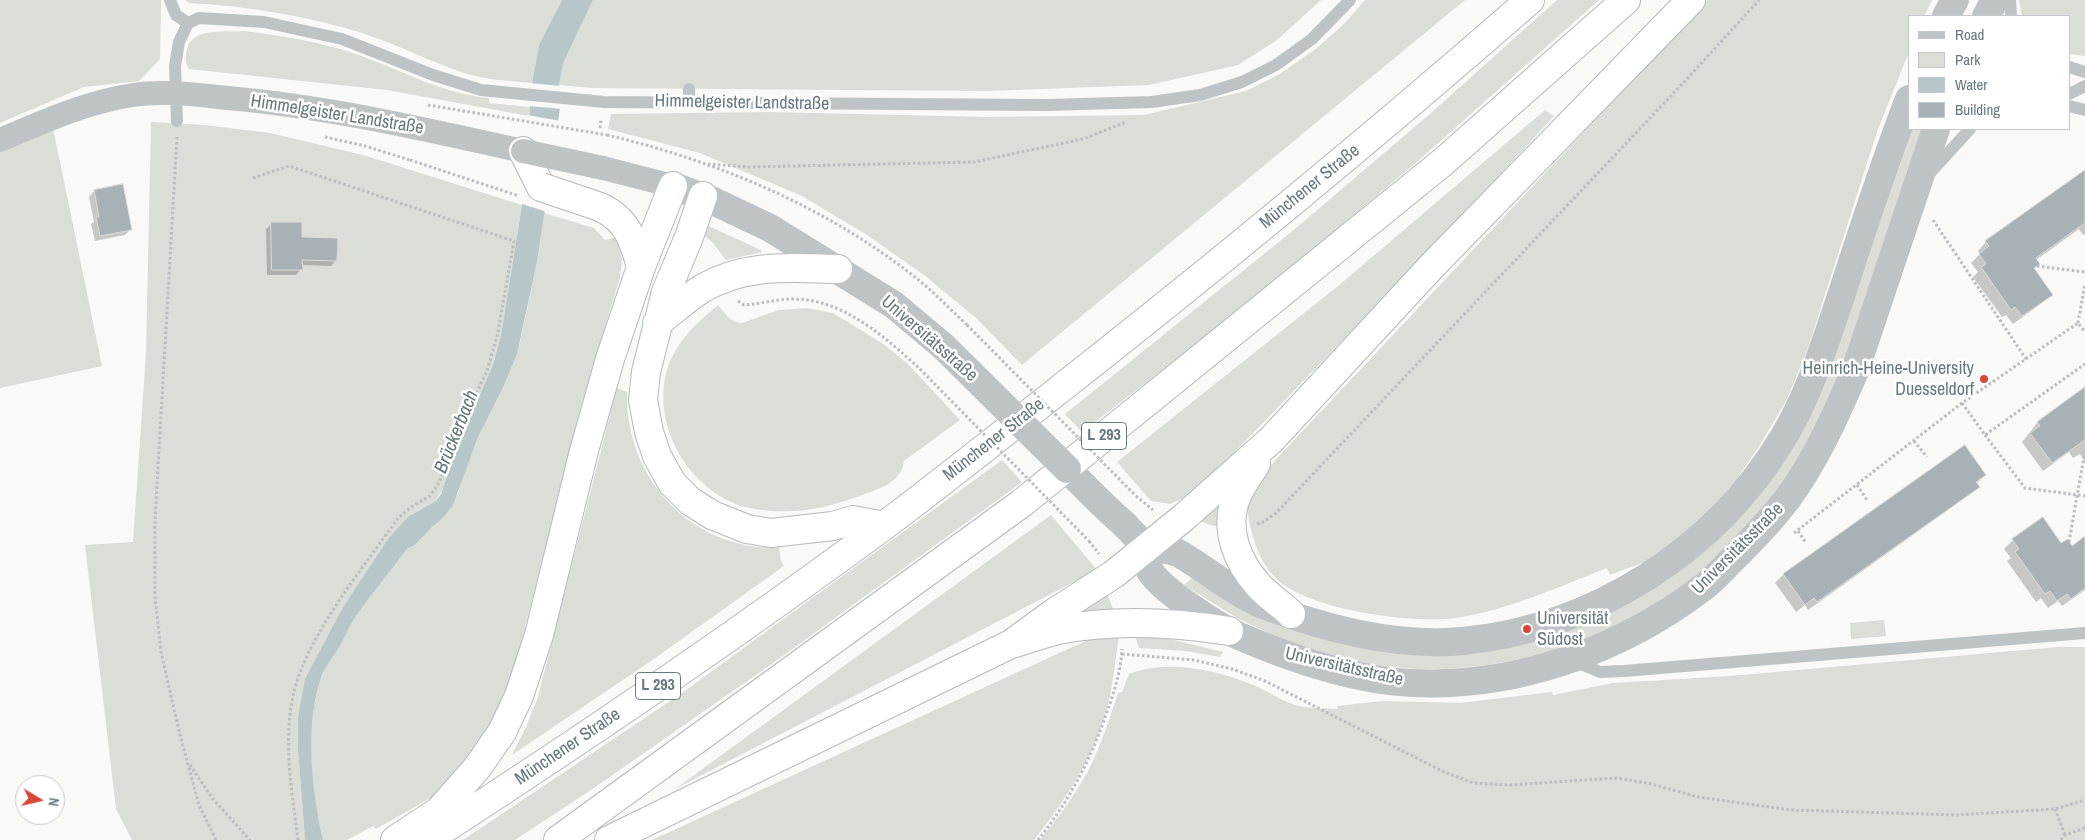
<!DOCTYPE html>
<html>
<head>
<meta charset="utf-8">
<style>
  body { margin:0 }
  #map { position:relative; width:2085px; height:840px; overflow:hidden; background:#f9f9f7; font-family:"Archivo Narrow",sans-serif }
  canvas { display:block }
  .legend { position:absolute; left:1908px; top:15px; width:162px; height:115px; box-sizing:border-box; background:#fff; border:1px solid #c2c9cc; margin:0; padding:6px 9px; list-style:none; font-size:15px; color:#667980 }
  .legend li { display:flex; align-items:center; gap:10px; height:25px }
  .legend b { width:25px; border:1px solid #c2c9cc }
  .north { position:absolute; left:15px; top:775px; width:50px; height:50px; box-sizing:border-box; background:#fff; border:1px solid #c2c9cc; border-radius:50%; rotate:99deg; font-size:14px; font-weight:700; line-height:20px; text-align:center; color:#667980 }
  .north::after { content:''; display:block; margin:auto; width:18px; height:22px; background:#d94637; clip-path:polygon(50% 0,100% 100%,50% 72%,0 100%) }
</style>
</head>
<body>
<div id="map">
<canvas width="2085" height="840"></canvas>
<ul class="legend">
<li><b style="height:6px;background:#bec4c6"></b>Road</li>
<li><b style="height:14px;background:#daded6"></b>Park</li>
<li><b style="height:14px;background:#b7c6c8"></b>Water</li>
<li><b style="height:14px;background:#a8b2b6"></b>Building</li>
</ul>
<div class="north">N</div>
</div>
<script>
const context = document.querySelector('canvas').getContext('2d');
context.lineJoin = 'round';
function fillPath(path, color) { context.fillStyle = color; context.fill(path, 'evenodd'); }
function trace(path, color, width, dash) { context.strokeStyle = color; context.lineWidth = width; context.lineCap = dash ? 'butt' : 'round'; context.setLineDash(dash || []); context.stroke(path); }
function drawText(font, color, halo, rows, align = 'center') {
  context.font = font + ' "Archivo Narrow",sans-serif'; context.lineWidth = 5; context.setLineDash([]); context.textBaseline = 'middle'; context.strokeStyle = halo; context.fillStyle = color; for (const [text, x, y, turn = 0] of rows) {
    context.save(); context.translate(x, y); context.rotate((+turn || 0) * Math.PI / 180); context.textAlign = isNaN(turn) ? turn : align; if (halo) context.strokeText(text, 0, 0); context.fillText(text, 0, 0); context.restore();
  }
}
const green = new Path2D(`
  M 0,0 L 161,0 L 160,59 L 139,81 L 84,87 L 0,123 Z
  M 185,0 L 562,0 L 539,45 L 532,83 C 509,81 486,80 464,73 C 430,62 399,45 365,34 C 308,16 248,6 189,3 Z
  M 593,0 L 1321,0 L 1277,40 L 1238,65 L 1149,85 L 987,91 L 592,88 L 559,85 L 563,62 Z
  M 1365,0 L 1465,0 L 1022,365 L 976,318 L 924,275 L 867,235 L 802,196 L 700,153 L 608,129 L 611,114 L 769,112 L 988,117 L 1144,115 L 1246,91 L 1280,74 L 1317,48 L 1345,23 Z
  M 1557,0 L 1599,0 L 1418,161 L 1243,308 L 1082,432 L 1065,414 L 1295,229 L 1431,113 Z
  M 1708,0 L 1932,0 L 1924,16 L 1909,16 L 1909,52 L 1878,129 L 1808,348 L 1787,399 L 1760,445 L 1736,480 L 1707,513 L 1667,549 L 1645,562 L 1610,575 L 1607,568 C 1558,587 1508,610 1456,618 C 1412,624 1301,610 1272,574 C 1263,564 1257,550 1253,537 C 1250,525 1246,513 1249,500 C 1254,482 1269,468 1281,454 Z
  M 2019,0 L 2085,0 L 2085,56 L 2069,54 L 2069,16 L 2022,16 Z
  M 244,31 C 285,36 328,43 367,58 C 407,73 445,94 489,98 L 489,103 L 530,107 L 529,116 L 387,90 L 189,69 C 185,63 185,56 187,49 C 192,27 227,32 244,31 Z
  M 1545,110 L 1554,116 L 1459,220 L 1195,493 L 1170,504 L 1151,501 L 1117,462 L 1338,286 Z
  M 151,122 L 204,125 L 270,133 L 363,155 L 522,205 L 501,335 L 493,365 L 462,435 L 446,483 L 436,501 L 409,516 L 342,609 L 298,750 L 305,840 L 132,840 L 116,809 L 85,545 L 133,542 L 146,353 Z
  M 53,128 L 102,366 L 0,388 L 0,152 Z
  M 1909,129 L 1923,129 L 1839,380 L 1807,451 L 1779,493 L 1699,576 L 1626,622 L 1586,639 L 1541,655 L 1488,665 L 1447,669 L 1415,669 L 1349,662 L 1291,644 L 1237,618 L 1184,585 L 1194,576 L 1259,614 L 1516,644 L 1747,505 Z
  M 544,213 L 594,228 L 605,240 L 618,237 L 622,259 L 620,277 L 580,411 L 513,675 L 504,702 L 486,739 L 434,796 L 376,829 L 373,826 L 347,840 L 323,840 C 312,790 304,724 322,675 C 325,666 333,658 338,649 C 345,639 349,626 356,616 C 372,593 390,572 407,549 L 415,545 L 432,527 L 443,518 L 458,493 L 463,475 L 478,437 L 512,366 L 520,342 L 537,262 Z
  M 702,223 L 761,250 L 762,252 L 726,260 L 713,243 L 704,235 Z
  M 718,305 C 725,313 730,323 742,323 L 779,310 L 807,308 L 833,313 L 885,345 L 909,365 L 960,420 L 904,461 C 902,482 879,489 862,495 C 826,509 789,516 750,508 C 693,496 652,430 666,373 C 674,344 696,323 718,305 Z
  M 617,388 L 627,392 C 625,456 664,519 727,540 C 744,546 761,548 779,548 L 781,561 L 784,566 L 651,661 L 512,755 L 526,727 L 538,697 Z
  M 1002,460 L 1022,482 L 773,663 L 594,788 L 515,840 L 463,840 L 682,693 Z
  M 1225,495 L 1224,527 L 1214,526 L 1197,520 Z
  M 1051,515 L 1097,570 L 675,789 Z
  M 1106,591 L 1114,611 L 1071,617 Z
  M 1884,620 L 1886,636 L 1851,639 L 1850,623 Z
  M 1135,636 L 1166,638 L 1223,652 L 1220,657 L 1186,651 L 1139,648 Z
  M 1119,637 C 1116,655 1114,673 1111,691 C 1101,745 1068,798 1034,840 L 652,840 L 1092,638 Z
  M 2058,647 L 2085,647 L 2085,840 L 1040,840 C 1055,822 1069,803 1081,783 C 1098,756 1108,723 1118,693 L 1122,692 L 1129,674 C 1167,659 1216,670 1253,685 C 1268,691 1283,702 1299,706 C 1311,709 1326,708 1338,709 L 1337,706 L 1382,701 L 1460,703 L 1552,692 L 1553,695 L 1613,683 L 1730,676 Z`);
const water = new Path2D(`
  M 562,0 L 593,0 L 563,63 L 559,85 L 560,108 L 537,262 L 517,354 L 504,385 L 478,437 L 453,505 L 443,518 L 432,527 L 415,545 L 407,549 C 390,572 372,593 356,616 C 349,626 345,639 338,649 C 333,658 325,666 322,675 C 304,724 312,790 323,840 L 305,840 L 298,750 L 298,718 L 305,679 L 342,609 L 388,539 L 409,516 L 436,501 L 441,494 L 462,435 L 493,365 L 501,335 L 522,205 L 532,83 L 539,45 Z`);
const pier = new Path2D(`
  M 529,83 L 562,86 L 563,109 L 528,106 Z
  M 527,115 L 561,121 L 547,212 L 519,203 Z`);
const shadow = new Path2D(`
  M 2085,172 L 2085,234 L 2083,235 L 2079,229 L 2036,260 L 2039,264 L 2033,270 L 2051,295 L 2042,303 L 2013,324 L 2006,315 L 2002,317 L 1973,277 L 1978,272 L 1971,263 L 1980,254 L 1978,251 L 1986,242 Z
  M 94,191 L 131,229 L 125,235 L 95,241 L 91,224 L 94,222 L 89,197 Z
  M 272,224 L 301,238 L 336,260 L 331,266 L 301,265 L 301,269 L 296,275 L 267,275 L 266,229 Z
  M 2085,396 L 2085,462 L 2080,454 L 2073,458 L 2069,452 L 2043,471 L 2022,442 L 2038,422 Z
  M 1964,447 L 1985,475 L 1976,484 L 1978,487 L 1969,495 L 1808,610 L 1805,605 L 1796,612 L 1775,583 L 1783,575 Z
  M 2085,537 L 2085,590 L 2062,606 L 2058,601 L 2048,608 L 2041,598 L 2036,602 L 2007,561 L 2011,558 L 2004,549 L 2013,540 L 2071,547 Z`);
const building = new Path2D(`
  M 2085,170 L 2085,223 L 2036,258 L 2040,264 L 2034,268 L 2053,295 L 2022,316 L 2015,307 L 2011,310 L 1981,267 L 1986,264 L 1979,254 L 1989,246 L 1985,241 Z
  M 123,184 L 132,230 L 100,236 L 96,217 L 99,217 L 94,190 Z
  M 271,222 L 302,222 L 302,237 L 338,238 L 337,261 L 302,260 L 303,270 L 272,270 Z
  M 2085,387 L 2085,440 L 2052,463 L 2030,433 L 2040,426 L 2037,422 Z
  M 1965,445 L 1986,475 L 1976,482 L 1980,487 L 1817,602 L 1814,598 L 1805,605 L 1783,574 Z
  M 2043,517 L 2061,543 L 2068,539 L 2072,546 L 2085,536 L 2085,588 L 2071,599 L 2067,594 L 2057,601 L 2050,591 L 2045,594 L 2015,552 L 2019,549 L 2012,539 Z`);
const path = new Path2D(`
  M 600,128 L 601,119
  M 607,135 C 717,161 827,207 916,278 C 934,292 950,309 967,325
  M 177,137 L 155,520 L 155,596 L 161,652 L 180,735 L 199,805 L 216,840
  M 325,137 L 365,146 L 410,160
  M 708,164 L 748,167 L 974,162 L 1083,139 L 1126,122
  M 253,178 L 289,166 L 514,241 L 497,337 L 487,371 L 461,425 L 439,483 L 430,496 L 413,506 L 399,517 C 363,568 306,636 293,696 C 283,743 292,793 298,840
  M 1933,220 L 2026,359
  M 2037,266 L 2085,272
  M 738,301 L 744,305 C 761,304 776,299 794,299 C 843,299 886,338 920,369
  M 2078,323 L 2085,284
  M 1962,403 L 1985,435 L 2085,364
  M 1985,435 L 2025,488 L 2085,496
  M 1914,441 L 1927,457
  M 1857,485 L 1867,500
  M 1136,496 L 1153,510
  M 1257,524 L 1263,522 L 1276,513 L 1686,80 L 1759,0
  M 1798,531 L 1806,543
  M 1794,533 L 1962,403 L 2078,323 L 2085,332
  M 1089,541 L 1099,554
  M 2069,542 L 2085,451
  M 1122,654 L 1194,660 L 1232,669 L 1265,681 L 1442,771 L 1473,783 L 1509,785 L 1617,778 L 1652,784 L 1698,797 L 1791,810 L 1957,815 L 2055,809 L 2085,800
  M 190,765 L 213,799 L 250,840
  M 2055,809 L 2065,835
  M 1038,840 C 1070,800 1092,757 1108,709 C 1115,690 1121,669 1122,649
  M 2061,840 L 2065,835 L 2085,828`);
const service = new Path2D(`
  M 170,0 L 176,15 L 188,23
  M 2010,0 L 2011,16
  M 2069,67 L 2085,72
  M 2069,94 L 2085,86
  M 689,102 L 689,89
  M 2069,106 L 2085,110
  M 177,121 L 175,66 L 179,42 L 188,23 L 199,18 L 264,22 L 342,39 L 433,75 L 481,90 L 604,102 L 1047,105 L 1152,102 L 1200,95 L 1242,82 L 1276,65 L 1312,39 L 1350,0
  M 1929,174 L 1970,129
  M 1574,661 L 1600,672 L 1624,671 L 2085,633`);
const minor = new Path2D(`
  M 0,140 C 43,122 86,102 133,95 C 164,90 197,95 228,98 C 328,107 425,129 523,151
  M 603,168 L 673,186`);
const tertiary = new Path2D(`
  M 1946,16 L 1955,0
  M 1986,16 L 1995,0
  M 673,186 L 711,200 L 770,228 L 894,305 L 944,347
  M 1067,469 C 1086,488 1104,507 1124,524 C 1131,531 1138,540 1146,545 C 1155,551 1170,548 1180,554 C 1209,571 1236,595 1268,607 C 1327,629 1399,647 1463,641 C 1594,628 1715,551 1783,438 C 1810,393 1825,343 1842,293 C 1863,228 1884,163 1909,99
  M 1148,547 C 1148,553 1147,563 1149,569 C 1159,589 1217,626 1239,636 C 1292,659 1353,680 1411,683 C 1515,688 1619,651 1701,589 C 1711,582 1719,573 1727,565 C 1748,544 1770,522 1788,498 C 1816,460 1836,415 1855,371 L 1936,129`);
const trunk = new Path2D(`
  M 523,151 L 541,187
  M 703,196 L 689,237 L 666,292 L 646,372 L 643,400 L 649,432 L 657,456 L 672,483 L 690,501 L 712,515 L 747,529 L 771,533 L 833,526 L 853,520 L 884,526
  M 600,207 C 627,219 634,241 641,267
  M 657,323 C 672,312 687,298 703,288 C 747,263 790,268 838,269
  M 1256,464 C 1249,475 1241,485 1236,498 C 1224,529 1237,562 1259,586 C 1268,596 1281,604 1291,614
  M 1011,644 L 1055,612 L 1114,574 L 1183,518 L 1271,440 L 1431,267 L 1691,0
  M 395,840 L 439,811 L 477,768 L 502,732 L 519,696 L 539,635 L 584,451 L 610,359 L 641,267 L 673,186
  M 427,840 C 582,740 733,637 881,528 C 935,488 988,445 1041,404 C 1207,274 1371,139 1530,0
  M 558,840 L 1022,503 L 1443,162 L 1626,0
  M 609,840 L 1011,644 C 1026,640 1042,634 1058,630 C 1115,619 1172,622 1229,631`);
const pathBridge = new Path2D(`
  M 428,105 L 607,135
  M 410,160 L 519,196
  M 967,325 L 1136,496
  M 920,369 L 1089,541`);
const minorBridge = new Path2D(`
  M 523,151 L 603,168`);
const tertiaryBridge = new Path2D(`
  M 944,347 L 1067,469`);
const trunkBridge = new Path2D(`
  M 541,187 L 600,207`);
const markers = [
  [1984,379,5,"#d94637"],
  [1527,629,5,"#d94637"]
];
const shields = [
  [1104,436,45],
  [658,686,45]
];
const shieldNames = [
  ["L 293",1104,436],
  ["L 293",658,686]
];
const streetNames = [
  ["Himmelgeister Landstraße",742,103,1],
  ["Himmelgeister Landstraße",337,115,9],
  ["Münchener Straße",1310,187,-39],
  ["Universitätsstraße",929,339,41],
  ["Münchener Straße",994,440,-38],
  ["Universitätsstraße",1738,549,-45],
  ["Universitätsstraße",1344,667,13],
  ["Münchener Straße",568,747,-34]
];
const poiNames = [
  ["Heinrich-Heine-University",1974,369],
  ["Duesseldorf",1974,390],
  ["Universität",1537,619,"left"],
  ["Südost",1537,640,"left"]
];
const waterNames = [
  ["Brückerbach",457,432,-68]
];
fillPath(green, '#daded6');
fillPath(water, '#b7c6c8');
fillPath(pier, '#f9f9f7');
fillPath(shadow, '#0003');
fillPath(building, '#a8b2b6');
trace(building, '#dbdbd9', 1);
trace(trunk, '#b4b9bb', 30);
trace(path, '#b9bdbf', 3, [2.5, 2.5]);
trace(service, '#bec4c6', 12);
trace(minor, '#bec4c6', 24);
trace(tertiary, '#bec4c6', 28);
trace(trunk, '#fff', 28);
trace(trunkBridge, '#b4b9bb', 30, []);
trace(pathBridge, '#b9bdbf', 3, [2.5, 2.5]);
trace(minorBridge, '#bec4c6', 24);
trace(tertiaryBridge, '#bec4c6', 28);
trace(trunkBridge, '#fff', 28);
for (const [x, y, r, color] of markers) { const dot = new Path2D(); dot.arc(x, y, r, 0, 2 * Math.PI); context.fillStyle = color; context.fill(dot); trace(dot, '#fff', 2); }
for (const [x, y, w] of shields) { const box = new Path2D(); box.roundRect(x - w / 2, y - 13.5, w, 27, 4); context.fillStyle = '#fff'; context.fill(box); trace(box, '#667980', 1); }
drawText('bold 16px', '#667980', null, shieldNames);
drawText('18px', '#667980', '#fff', streetNames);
drawText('18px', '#667980', '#fff', poiNames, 'right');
drawText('italic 19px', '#60777a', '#fff', waterNames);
</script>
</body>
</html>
